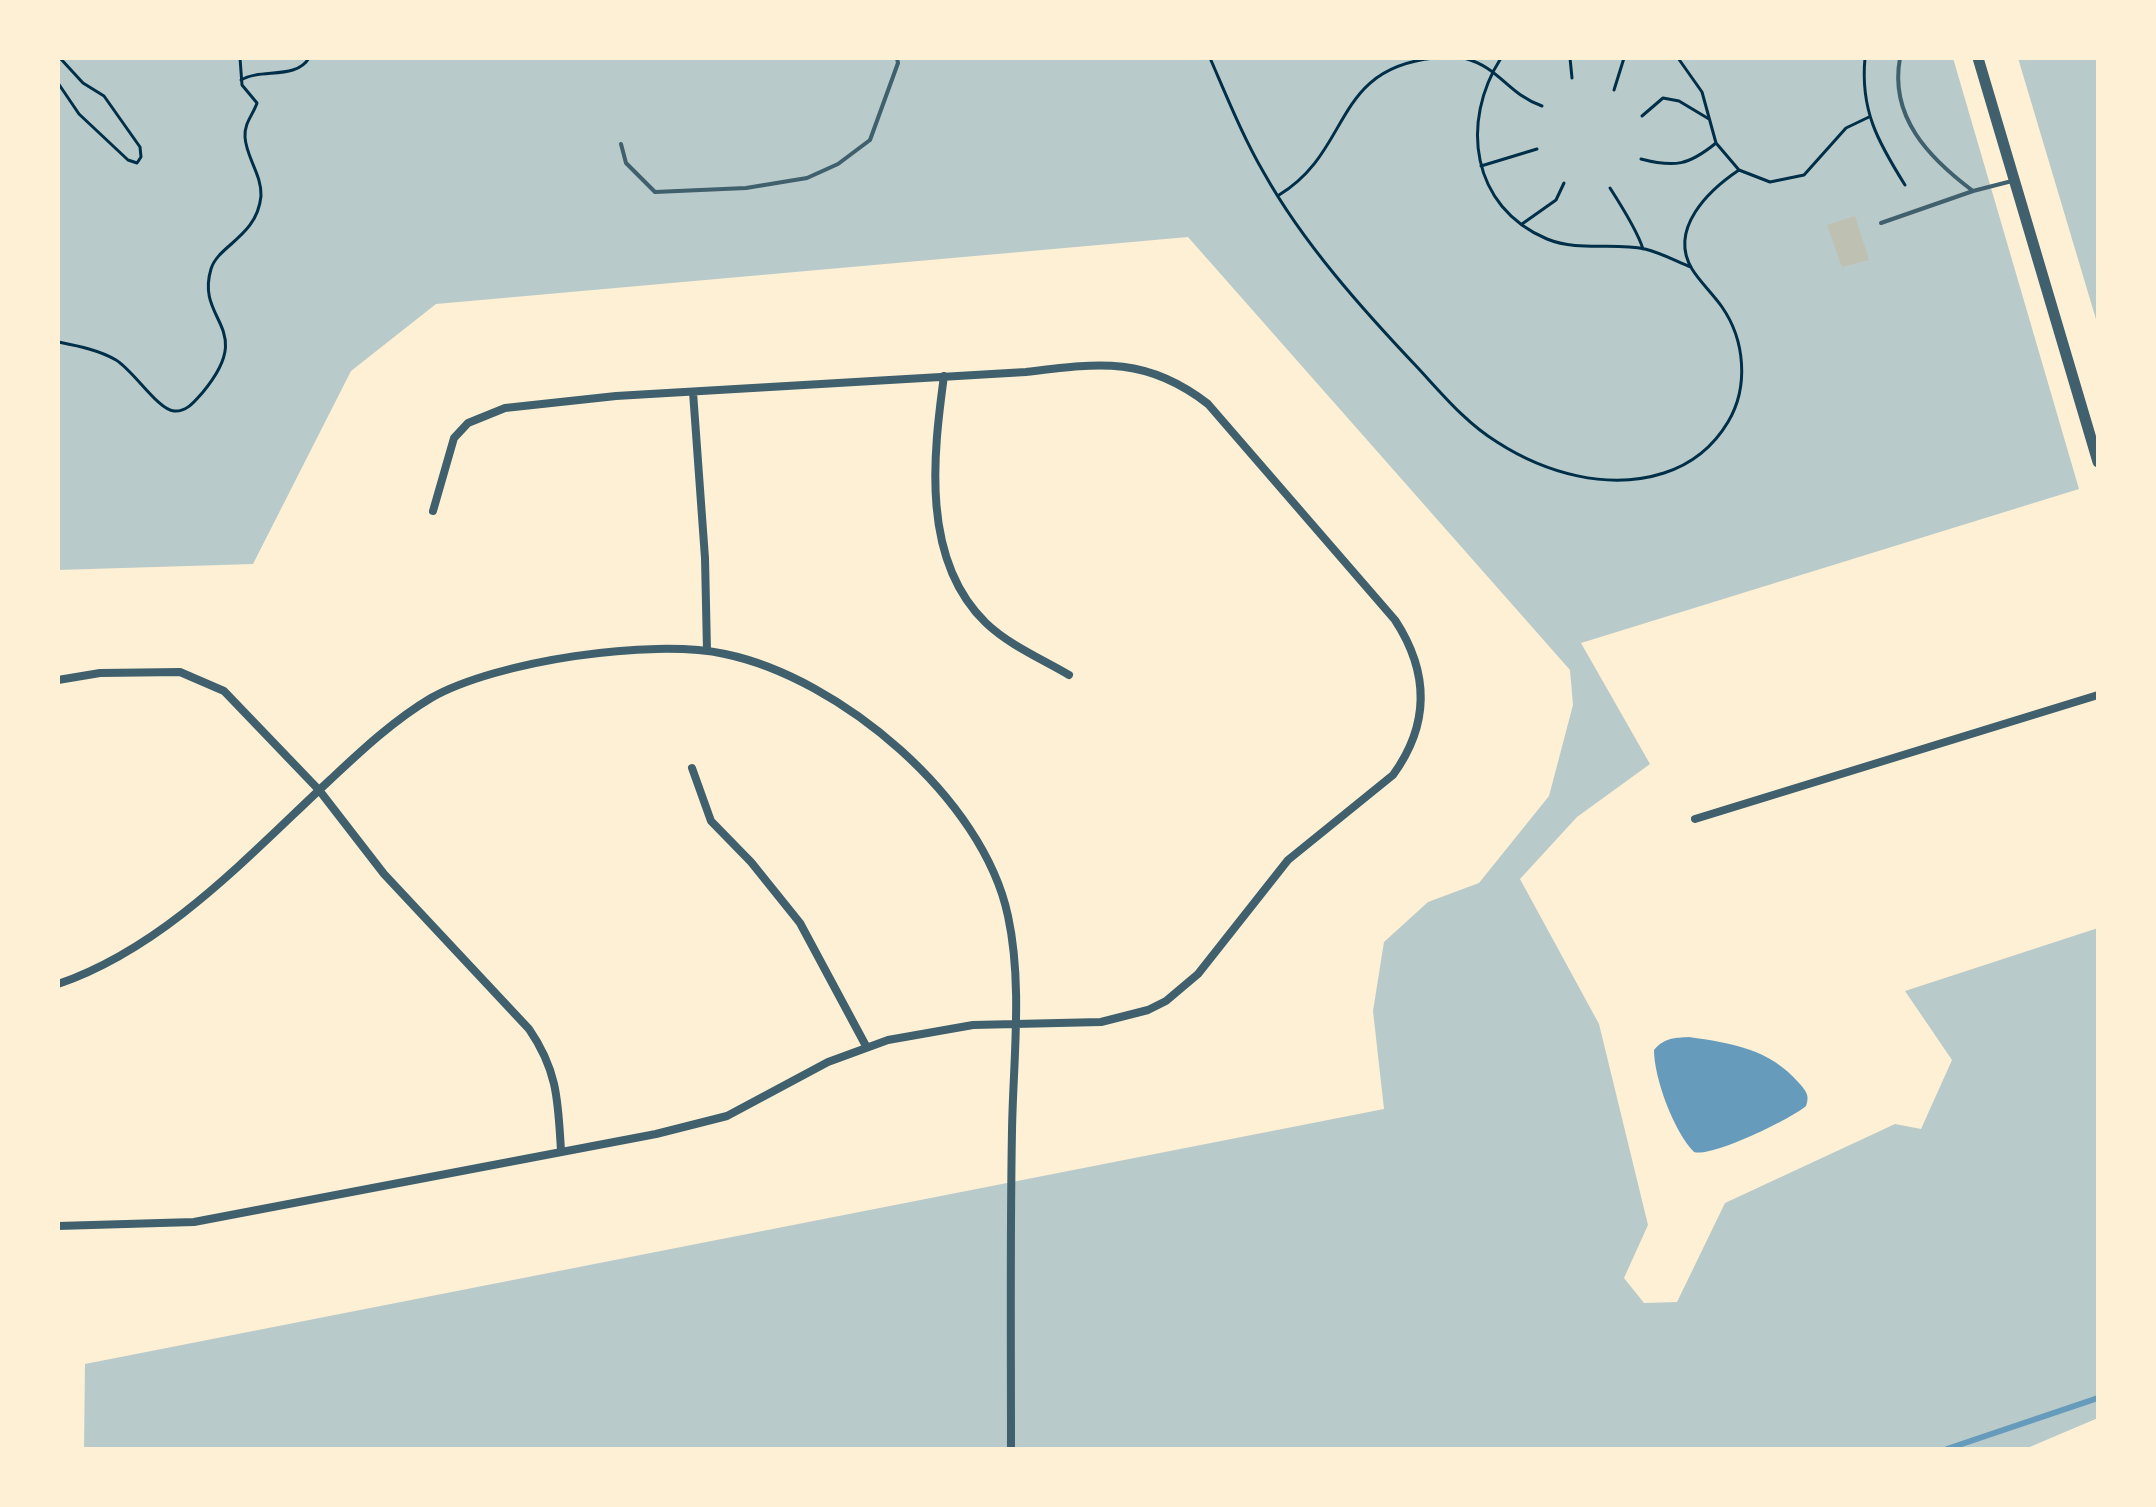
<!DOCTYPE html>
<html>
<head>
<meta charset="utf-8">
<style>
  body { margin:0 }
  #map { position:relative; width:2156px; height:1507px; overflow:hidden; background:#fdf0d5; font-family:Mulish,sans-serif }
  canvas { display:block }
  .frame { position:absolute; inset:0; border:60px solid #fdf0d5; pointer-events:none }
</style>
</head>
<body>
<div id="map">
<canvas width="2156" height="1507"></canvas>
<div class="frame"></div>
</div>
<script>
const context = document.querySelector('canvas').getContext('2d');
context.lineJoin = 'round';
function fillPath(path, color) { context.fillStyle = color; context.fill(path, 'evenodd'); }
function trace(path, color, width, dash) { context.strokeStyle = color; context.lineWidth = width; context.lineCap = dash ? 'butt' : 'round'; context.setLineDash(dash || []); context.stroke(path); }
const green = new Path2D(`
  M 58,58 L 1953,58 L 2079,489 L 1581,643 L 1650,764 L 1577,817 L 1520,879 L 1599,1024 L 1648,1225 L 1624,1278 L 1644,1303 L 1677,1302 L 1725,1203 L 1895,1124 L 1921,1129 L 1952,1060 L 1905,991 L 2098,928 L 2098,1418 L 2025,1449 L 84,1449 L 85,1364 L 1384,1109 L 1373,1011 L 1384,942 L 1428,902 L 1479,883 L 1549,796 L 1573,705 L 1570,670 L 1188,237 L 436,304 L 351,371 L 253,564 L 58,570 Z
  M 2018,58 L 2098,58 L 2098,326 Z`);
const water = new Path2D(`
  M 1689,1037 C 1731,1043 1770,1049 1799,1083 C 1806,1091 1810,1095 1806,1106 C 1791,1119 1711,1158 1694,1152 C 1674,1132 1654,1078 1654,1050 C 1665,1037 1675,1038 1689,1037 Z`);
const stream = new Path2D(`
  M 1947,1449 L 2098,1398`);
const building = new Path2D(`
  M 1855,216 L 1869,260 L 1842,267 L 1827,225 Z`);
const path = new Path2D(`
  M 1210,58 C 1227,97 1243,137 1264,173 C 1303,243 1363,310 1418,368 C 1442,394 1466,423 1497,442 C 1545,473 1608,491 1664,473 C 1692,464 1713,447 1728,422 C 1749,387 1745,340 1722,307 C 1713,294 1700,282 1692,269 C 1668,229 1709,190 1739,170 L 1770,182 L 1804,175 L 1846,128 L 1869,117
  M 1464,58 C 1501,68 1506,93 1542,106
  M 1501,58 C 1460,122 1471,207 1547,239 C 1579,252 1613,242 1645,249 C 1661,253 1676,261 1691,267
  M 1570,58 L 1572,78
  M 1678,58 L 1702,92 L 1716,143 L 1739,170
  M 1865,58 C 1860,110 1878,142 1905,185
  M 241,80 C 261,68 296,80 309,58
  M 58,83 L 79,114 L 128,160 L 137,163 L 141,157 L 140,147 L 104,96 L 83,83 L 60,58
  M 1614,90 L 1624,58
  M 1642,116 L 1663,98 L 1679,101 L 1709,119
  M 1641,159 C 1675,168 1689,165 1716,143
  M 1481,166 L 1537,149
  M 1610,188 C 1619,202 1638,233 1643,249
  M 1279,195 C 1353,150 1331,69 1434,58
  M 1522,224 L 1556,200 L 1564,183
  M 58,342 C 78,346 99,350 116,360 C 134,371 158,410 174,411 C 187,412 195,401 203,392 C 257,327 195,322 211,269 C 218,245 257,237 261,196 C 262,175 246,157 245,137 C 244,123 253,115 257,103 L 242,85 L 240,58`);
const service = new Path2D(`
  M 1900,58 C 1889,117 1929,158 1973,191 L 2012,181
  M 621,144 L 626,163 L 655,192 L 746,188 L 807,178 L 838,164 L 870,140 L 898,63 L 897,58
  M 1881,223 L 1973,191`);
const minor = new Path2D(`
  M 944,376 C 933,456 921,560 986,623 C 1009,645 1042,659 1069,675
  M 693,392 L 705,558 L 707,651
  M 58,680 L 100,673 L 180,672 L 224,691 L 319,790 L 384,874 L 529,1029 C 558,1071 558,1102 561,1151
  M 692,768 L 711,821 L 751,862 L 800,923 L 866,1046
  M 1695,819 L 2098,695
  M 58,984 C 166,947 249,855 331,779 C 362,750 394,720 431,698 C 496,661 651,638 725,654 C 840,678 983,798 1008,916 C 1023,985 1013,1062 1012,1131 C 1010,1237 1011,1343 1011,1449
  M 58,1226 L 194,1222 L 656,1134 L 727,1116 L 828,1062 L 888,1040 L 973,1025 L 1101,1022 L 1148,1010 L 1166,1001 L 1198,974 L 1288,860 L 1393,775 C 1430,724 1429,672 1395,620 L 1208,404 C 1146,356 1099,363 1026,372 L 616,396 L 505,408 L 468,423 L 454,438 L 433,511`);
const tertiary = new Path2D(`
  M 1978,58 L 2098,462`);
fillPath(green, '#b9caca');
fillPath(water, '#669bbc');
trace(stream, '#669bbc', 6);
fillPath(building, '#bec0b2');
trace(path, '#003049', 3);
trace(service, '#3f606c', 4);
trace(minor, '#3f606c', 8);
trace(tertiary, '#3f606c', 11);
</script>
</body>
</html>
